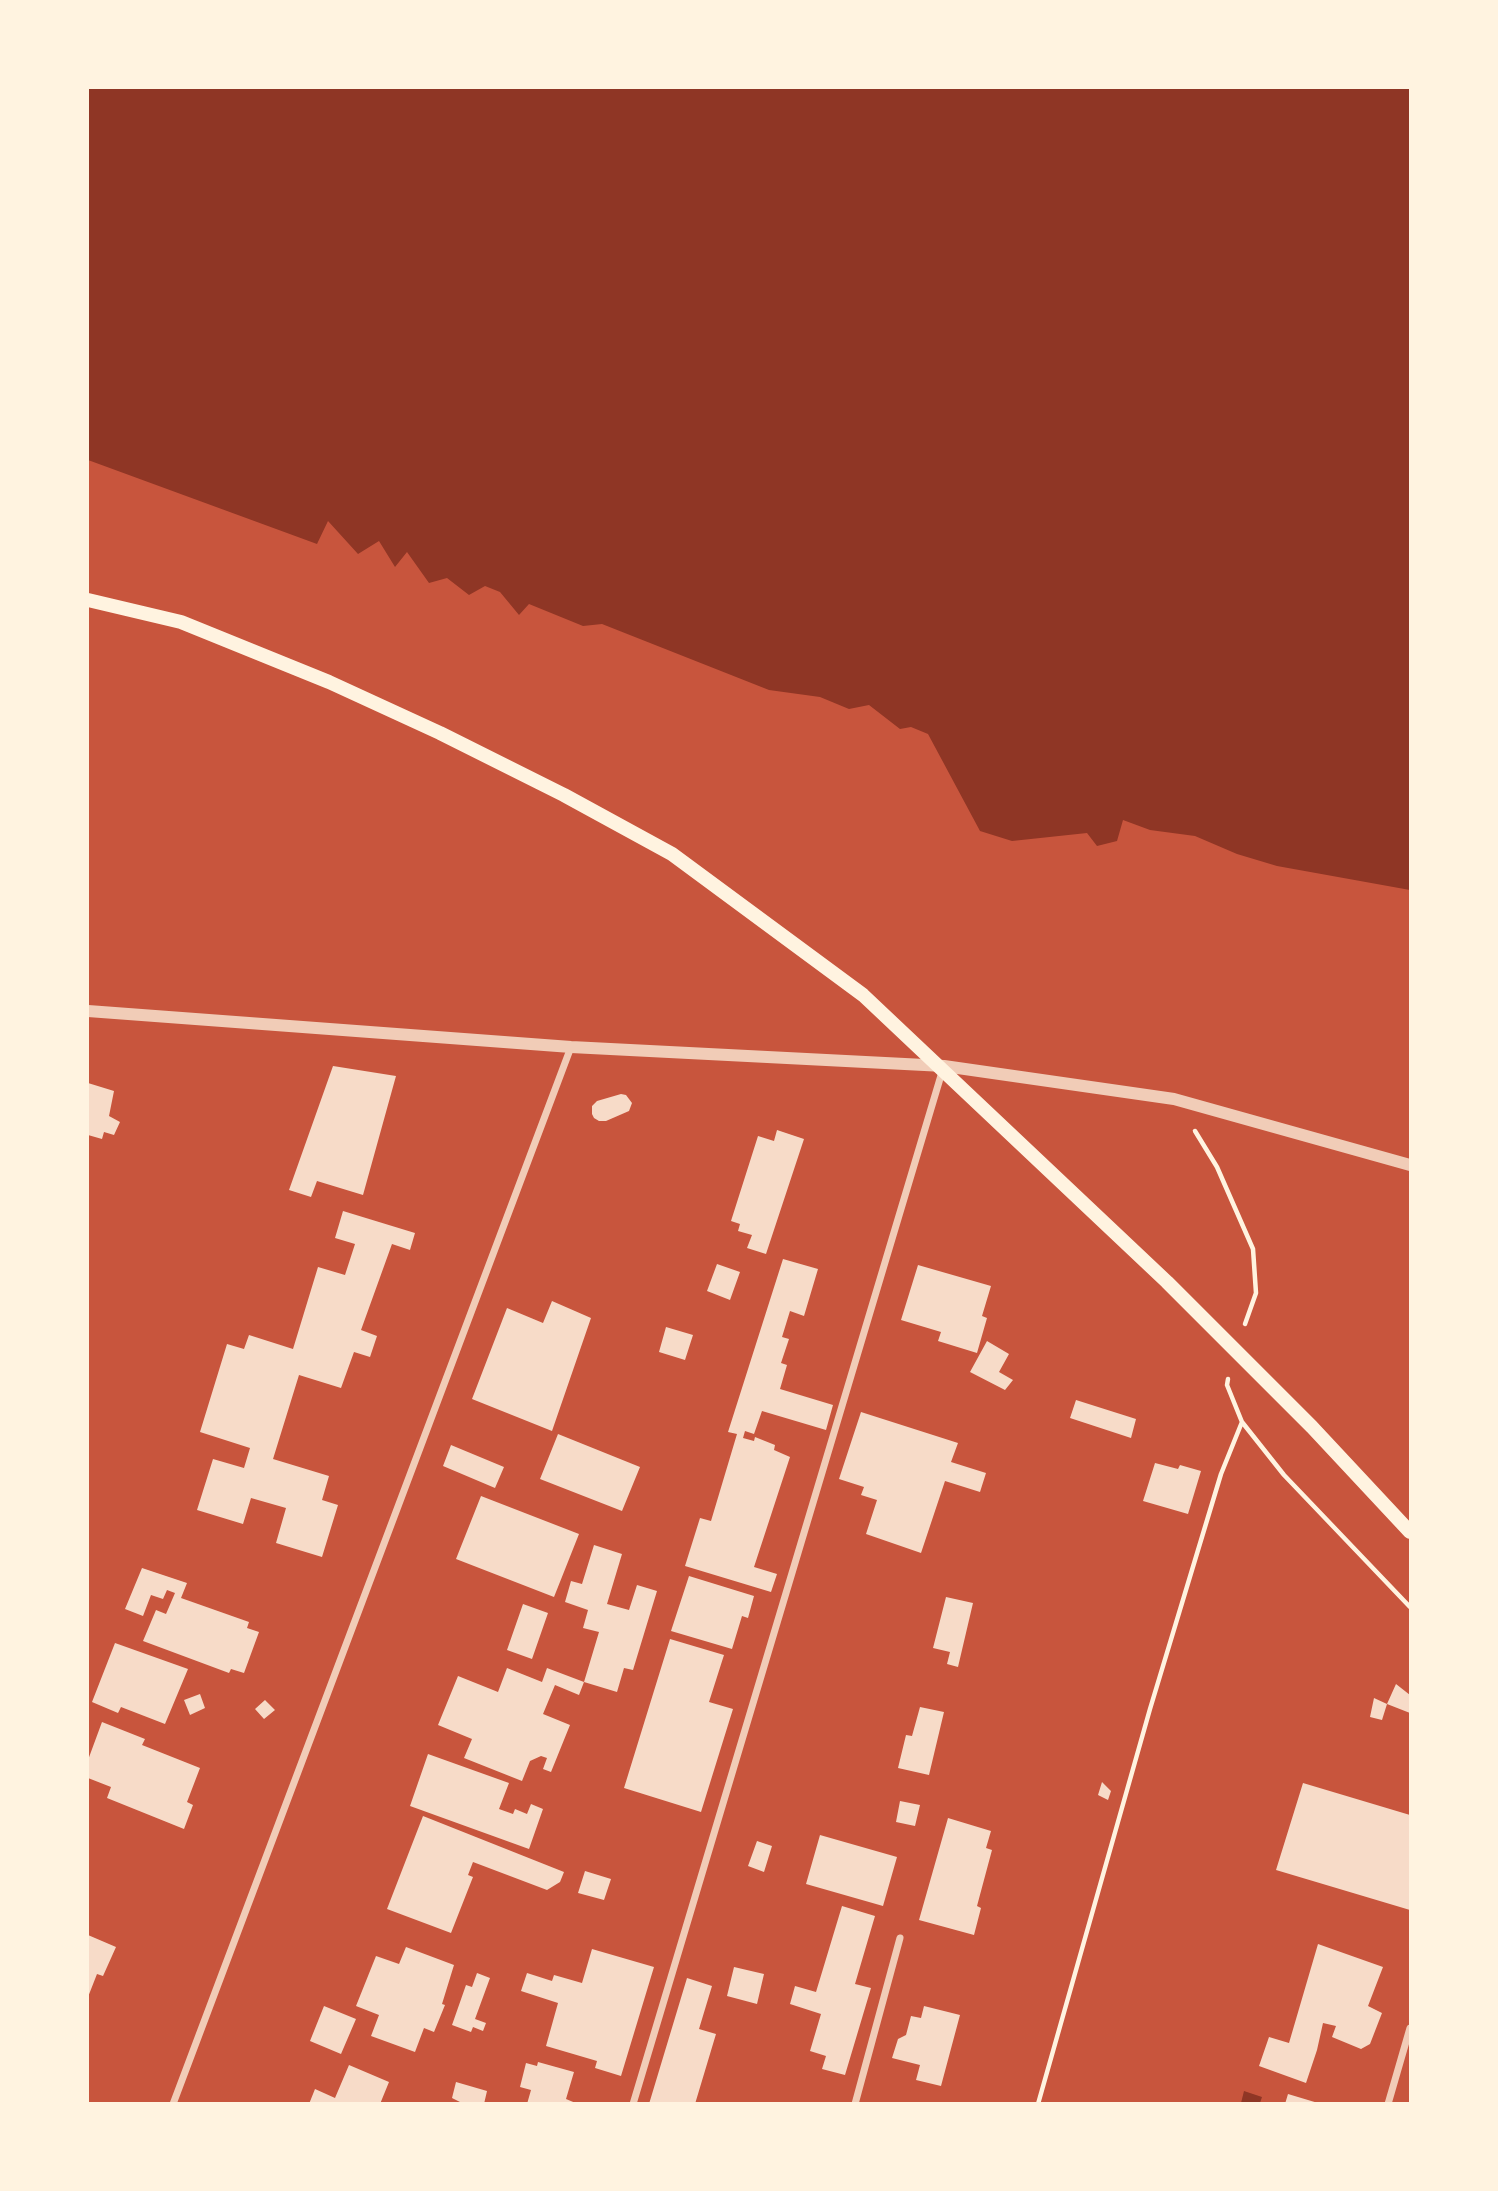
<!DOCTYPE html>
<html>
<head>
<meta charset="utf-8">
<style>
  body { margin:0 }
  #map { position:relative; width:1498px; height:2191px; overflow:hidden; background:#c8553d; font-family:Quicksand,sans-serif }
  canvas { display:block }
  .frame { position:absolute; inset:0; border:89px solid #fff3e0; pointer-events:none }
</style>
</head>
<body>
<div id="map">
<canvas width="1498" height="2191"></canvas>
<div class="frame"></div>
</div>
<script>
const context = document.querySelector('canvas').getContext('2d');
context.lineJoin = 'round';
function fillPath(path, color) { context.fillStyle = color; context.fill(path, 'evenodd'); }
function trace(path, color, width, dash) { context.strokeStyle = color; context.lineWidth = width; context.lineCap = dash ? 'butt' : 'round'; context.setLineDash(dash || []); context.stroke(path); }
const water = new Path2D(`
  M 88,88 L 1410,88 L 1410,890 L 1277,866 L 1237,854 L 1195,836 L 1150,830 L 1123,820 L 1117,841 L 1097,846 L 1087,833 L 1012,841 L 980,831 L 928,734 L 911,727 L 900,729 L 869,705 L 849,709 L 820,697 L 769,690 L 602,624 L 583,626 L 529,604 L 519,615 L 500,592 L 485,586 L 469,595 L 447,578 L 429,583 L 407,552 L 395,567 L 379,541 L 358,554 L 328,521 L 317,544 L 88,460 Z
  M 1244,2091 L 1262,2097 L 1260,2103 L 1241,2103 Z`);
const building = new Path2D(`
  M 333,1066 L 396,1076 L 363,1195 L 317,1181 L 311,1197 L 289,1190 Z
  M 88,1083 L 114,1091 L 109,1116 L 120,1122 L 114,1135 L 104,1132 L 102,1139 L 88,1135 Z
  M 621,1094 L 626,1095 L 632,1103 L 629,1111 L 606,1121 L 599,1121 L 594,1118 L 592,1114 L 592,1106 L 597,1101 Z
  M 777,1130 L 804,1139 L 766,1254 L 747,1248 L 752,1235 L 738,1231 L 740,1224 L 731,1221 L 758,1136 L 774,1141 Z
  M 343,1211 L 415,1233 L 410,1250 L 392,1244 L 361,1330 L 377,1336 L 370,1357 L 354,1352 L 341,1388 L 299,1375 L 273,1459 L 329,1476 L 322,1500 L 338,1505 L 322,1557 L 276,1543 L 286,1508 L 251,1498 L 243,1524 L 197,1510 L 213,1459 L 244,1468 L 250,1448 L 200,1432 L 227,1344 L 244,1349 L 249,1335 L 293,1349 L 318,1267 L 345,1275 L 355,1244 L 335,1238 Z
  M 783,1259 L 818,1269 L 804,1316 L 790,1311 L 782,1337 L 789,1339 L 781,1363 L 787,1365 L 780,1389 L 833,1405 L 826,1430 L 762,1411 L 754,1434 L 745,1431 L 743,1438 L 754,1441 L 755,1437 L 775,1445 L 774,1450 L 790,1457 L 754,1567 L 777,1574 L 771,1592 L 685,1566 L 700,1518 L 711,1521 L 737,1434 L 728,1432 Z
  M 717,1264 L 740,1272 L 730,1300 L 707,1291 Z
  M 918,1265 L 991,1286 L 982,1316 L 987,1318 L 977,1353 L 938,1341 L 941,1332 L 901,1320 Z
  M 552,1301 L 591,1318 L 552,1431 L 472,1399 L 507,1308 L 543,1323 Z
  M 666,1327 L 693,1335 L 685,1360 L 659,1352 Z
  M 987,1341 L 1009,1354 L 999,1372 L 1013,1380 L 1005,1390 L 970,1372 Z
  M 1076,1400 L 1136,1419 L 1131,1438 L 1070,1418 Z
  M 861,1412 L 958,1443 L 951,1462 L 986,1473 L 980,1492 L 945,1481 L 921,1553 L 866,1534 L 877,1500 L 861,1495 L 864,1487 L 839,1479 Z
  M 558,1434 L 640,1467 L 622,1511 L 540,1479 Z
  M 451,1445 L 504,1467 L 495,1488 L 443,1466 Z
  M 1155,1463 L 1178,1469 L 1180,1465 L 1201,1471 L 1188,1514 L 1143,1501 Z
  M 481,1496 L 579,1534 L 554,1597 L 456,1559 Z
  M 594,1545 L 622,1554 L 607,1604 L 629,1610 L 637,1585 L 657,1591 L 633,1670 L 624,1668 L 617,1692 L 584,1682 L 599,1632 L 583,1628 L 588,1610 L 565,1602 L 571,1581 L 582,1584 Z
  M 142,1568 L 187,1583 L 181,1598 L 249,1622 L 247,1628 L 259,1632 L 244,1673 L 231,1669 L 229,1673 L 143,1641 L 156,1610 L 166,1614 L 175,1593 L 167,1590 L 163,1599 L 151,1595 L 143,1616 L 125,1609 Z
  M 689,1576 L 754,1596 L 748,1618 L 742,1616 L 732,1649 L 671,1631 Z
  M 946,1597 L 973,1603 L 958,1667 L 947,1664 L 950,1652 L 933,1648 Z
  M 523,1604 L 548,1613 L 532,1659 L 507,1650 Z
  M 670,1639 L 724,1655 L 709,1702 L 733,1709 L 701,1812 L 624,1788 Z
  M 115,1643 L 188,1669 L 165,1724 L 121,1707 L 118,1713 L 92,1702 Z
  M 507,1668 L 542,1682 L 547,1668 L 584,1682 L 579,1695 L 555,1685 L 543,1714 L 570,1725 L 551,1772 L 543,1769 L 547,1758 L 541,1756 L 530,1761 L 522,1781 L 464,1758 L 472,1739 L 438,1725 L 458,1676 L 498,1692 Z
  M 1396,1684 L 1410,1695 L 1410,1713 L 1387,1704 Z
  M 200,1694 L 205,1708 L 190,1715 L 184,1700 Z
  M 1374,1698 L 1387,1704 L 1382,1720 L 1370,1717 Z
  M 265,1700 L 275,1710 L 264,1719 L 255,1709 Z
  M 920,1707 L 944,1712 L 929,1775 L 898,1768 L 906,1735 L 912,1736 Z
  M 102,1722 L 145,1739 L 142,1745 L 200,1768 L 187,1802 L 193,1805 L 184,1829 L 107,1798 L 111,1787 L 88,1778 L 88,1760 Z
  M 428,1754 L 509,1783 L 499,1809 L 513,1814 L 515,1809 L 527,1814 L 531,1804 L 543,1809 L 529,1849 L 410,1806 Z
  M 1102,1782 L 1111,1791 L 1108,1800 L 1098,1795 Z
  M 1303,1783 L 1410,1815 L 1410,1910 L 1276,1870 Z
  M 900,1801 L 920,1805 L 915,1826 L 896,1822 Z
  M 423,1816 L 564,1872 L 560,1882 L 547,1890 L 473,1862 L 468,1875 L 473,1877 L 451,1933 L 387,1909 Z
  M 948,1818 L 991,1831 L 986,1848 L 992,1850 L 977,1906 L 981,1908 L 974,1935 L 919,1920 Z
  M 820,1835 L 897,1857 L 883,1906 L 806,1884 Z
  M 757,1841 L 772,1846 L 764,1872 L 748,1866 Z
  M 585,1871 L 611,1879 L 604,1900 L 578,1893 Z
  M 842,1906 L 875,1916 L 855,1984 L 871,1988 L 845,2075 L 822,2069 L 826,2056 L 810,2051 L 821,2014 L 790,2004 L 795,1986 L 816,1992 Z
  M 88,1935 L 116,1947 L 103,1976 L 97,1974 L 88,1997 Z
  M 1318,1944 L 1383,1967 L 1368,2006 L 1382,2013 L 1370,2044 L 1361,2049 L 1332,2037 L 1336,2026 L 1323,2023 L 1317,2050 L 1306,2083 L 1259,2066 L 1269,2037 L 1289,2043 Z
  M 406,1947 L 454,1965 L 442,2004 L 445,2005 L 434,2032 L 424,2028 L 415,2052 L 371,2036 L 379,2015 L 356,2006 L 376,1956 L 399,1964 Z
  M 592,1949 L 654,1967 L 621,2076 L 595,2068 L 597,2061 L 546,2046 L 558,2003 L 521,1991 L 527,1973 L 552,1981 L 554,1975 L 582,1983 Z
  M 734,1967 L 764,1974 L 757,2004 L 727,1996 Z
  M 477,1973 L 490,1978 L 475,2019 L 486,2023 L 483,2031 L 473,2027 L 471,2032 L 452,2025 L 466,1985 L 472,1987 Z
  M 687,1978 L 712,1986 L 699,2029 L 716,2034 L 695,2104 L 649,2104 Z
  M 324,2006 L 356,2019 L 341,2054 L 310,2041 Z
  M 924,2006 L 960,2015 L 941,2086 L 916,2080 L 920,2065 L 892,2058 L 898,2039 L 906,2035 L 911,2016 L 921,2018 Z
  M 538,2062 L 574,2072 L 566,2099 L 578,2104 L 527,2104 L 531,2090 L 520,2087 L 526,2063 L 537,2066 Z
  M 349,2065 L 389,2082 L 380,2104 L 309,2104 L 315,2089 L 335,2098 Z
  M 456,2082 L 487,2091 L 484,2104 L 464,2104 L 452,2098 Z
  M 1288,2094 L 1318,2103 L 1318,2104 L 1285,2104 Z`);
const path = new Path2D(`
  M 1195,1131 L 1217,1167 L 1253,1249 L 1256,1293 L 1245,1324
  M 1228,1379 L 1227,1385 L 1242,1422 L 1284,1475 L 1410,1607
  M 1038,2104 L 1150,1709 L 1221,1474 L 1242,1422`);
const minor = new Path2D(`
  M 173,2104 L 571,1047
  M 633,2104 L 942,1072
  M 855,2104 L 900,1938
  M 1388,2104 L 1410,2028`);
const tertiary = new Path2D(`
  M 88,1011 L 571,1047 L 944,1066 L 1174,1099 L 1410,1165`);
const secondary = new Path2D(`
  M 88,600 L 181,622 L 329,682 L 440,733 L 564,795 L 672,854 L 863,995 L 1167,1282 L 1312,1427 L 1410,1532`);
fillPath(water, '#8f3625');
fillPath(building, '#f7dbc8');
trace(path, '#fff3e0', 4.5);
trace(minor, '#f1ccb7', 7);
trace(tertiary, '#f1ccb7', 12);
trace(secondary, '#fff3e0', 14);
</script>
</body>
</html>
